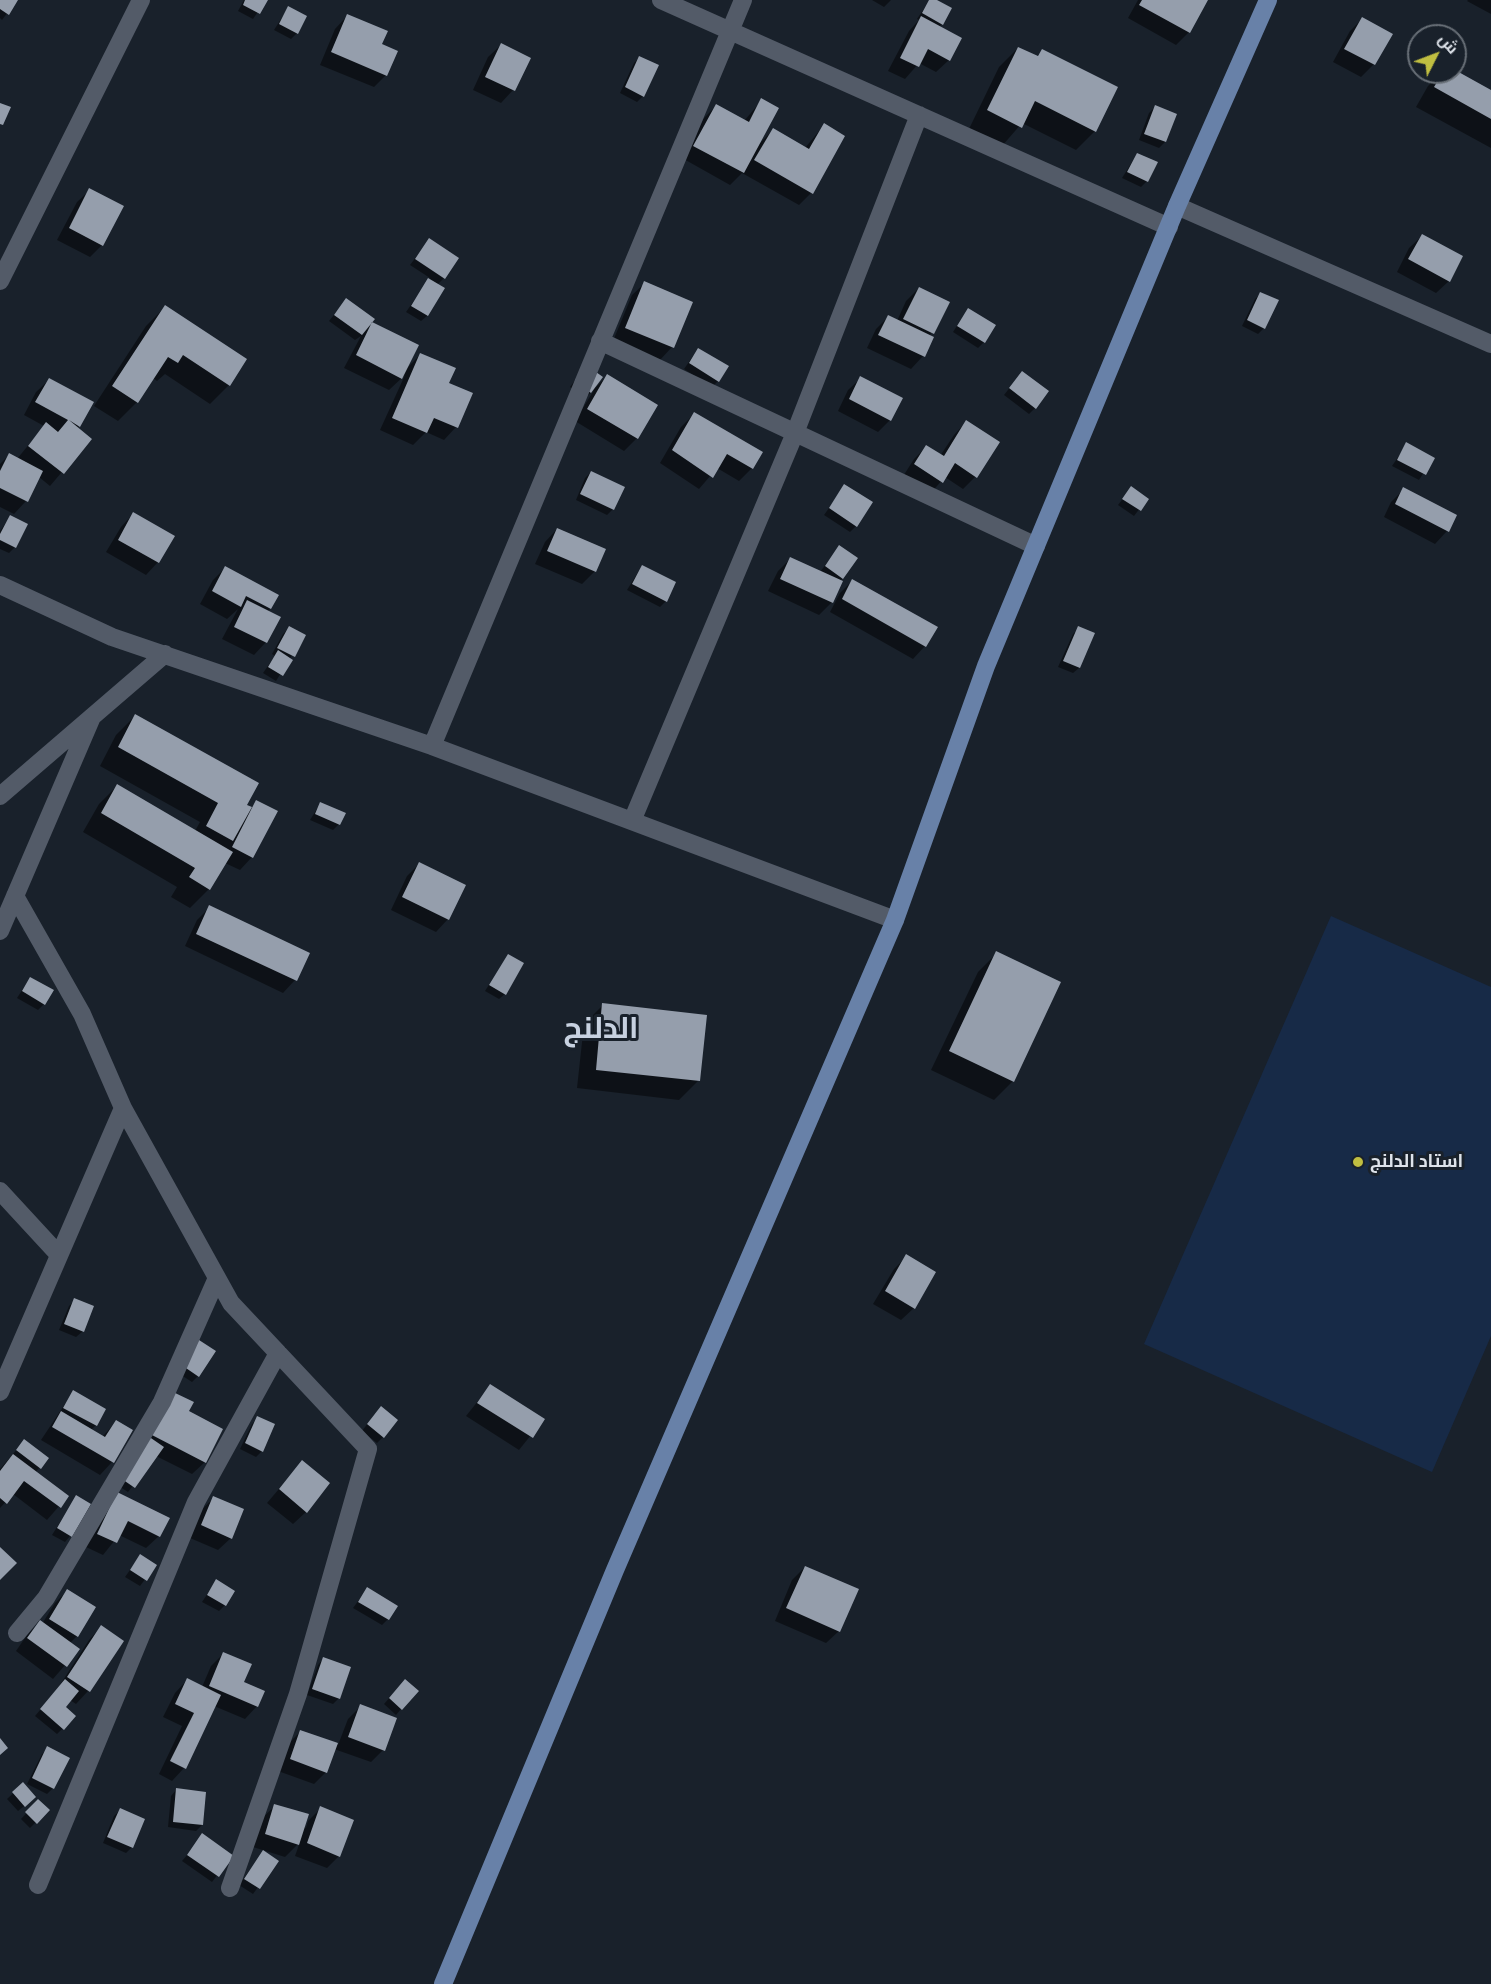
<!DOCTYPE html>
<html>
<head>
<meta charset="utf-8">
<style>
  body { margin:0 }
  #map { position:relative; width:1491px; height:1984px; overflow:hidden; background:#19212b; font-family:"PT Sans Narrow",Cairo,sans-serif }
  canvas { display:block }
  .north { position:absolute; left:1407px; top:24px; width:60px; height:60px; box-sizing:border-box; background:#19212b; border:2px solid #686f77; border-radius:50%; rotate:48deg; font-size:16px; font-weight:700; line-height:24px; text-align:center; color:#dee3ea }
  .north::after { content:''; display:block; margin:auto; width:21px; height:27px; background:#c0be41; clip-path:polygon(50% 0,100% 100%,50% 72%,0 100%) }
</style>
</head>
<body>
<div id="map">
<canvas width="1491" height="1984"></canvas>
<div class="north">ش</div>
</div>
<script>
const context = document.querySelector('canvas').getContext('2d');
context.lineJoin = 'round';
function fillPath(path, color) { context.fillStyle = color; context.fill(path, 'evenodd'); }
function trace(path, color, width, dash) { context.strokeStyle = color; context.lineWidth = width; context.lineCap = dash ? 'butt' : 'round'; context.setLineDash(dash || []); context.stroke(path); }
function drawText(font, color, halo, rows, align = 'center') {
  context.font = font + ' "PT Sans Narrow",Cairo,sans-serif'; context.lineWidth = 6; context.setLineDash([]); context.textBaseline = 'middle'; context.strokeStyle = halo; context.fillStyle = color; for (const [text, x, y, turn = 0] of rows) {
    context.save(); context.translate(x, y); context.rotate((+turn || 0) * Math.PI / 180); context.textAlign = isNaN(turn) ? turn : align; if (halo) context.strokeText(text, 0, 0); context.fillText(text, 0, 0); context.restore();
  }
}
const green = new Path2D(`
  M 1331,916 L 1491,987 L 1491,1336 L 1432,1472 L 1144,1344 Z`);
const shadow = new Path2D(`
  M 0,0 L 17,0 L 2,20 L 0,18 Z
  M 244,0 L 266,0 L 253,19 L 238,11 Z
  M 872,0 L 891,0 L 884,7 Z
  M 930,0 L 934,0 L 942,24 L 939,27 L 949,60 L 936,72 L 919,63 L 905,79 L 888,71 L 909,31 L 919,20 L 917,19 Z
  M 1138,0 L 1207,0 L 1189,32 L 1176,45 L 1128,18 Z
  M 1491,0 L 1491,14 L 1467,1 L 1468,0 Z
  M 288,8 L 297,33 L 291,39 L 274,30 Z
  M 347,16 L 380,45 L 386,75 L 374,87 L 320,65 L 335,29 Z
  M 1362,19 L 1390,34 L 1374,64 L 1361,77 L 1333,62 L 1350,31 Z
  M 501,45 L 529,58 L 513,90 L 501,103 L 473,90 L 488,57 Z
  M 1018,48 L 1036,57 L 1042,51 L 1095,131 L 1076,150 L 1022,123 L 1002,146 L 969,129 L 999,67 Z
  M 640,57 L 643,96 L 637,102 L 620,93 L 634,63 Z
  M 1442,72 L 1455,72 L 1491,92 L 1491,148 L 1416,107 L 1428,86 Z
  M 762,100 L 758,145 L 773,130 L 805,148 L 824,125 L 811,193 L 799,205 L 742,173 L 730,185 L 682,158 L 704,118 L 716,106 L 744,121 Z
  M 1155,107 L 1175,114 L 1165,142 L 1159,148 L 1139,140 L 1149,113 Z
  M 1137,154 L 1147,181 L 1141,187 L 1122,178 Z
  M 90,190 L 102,245 L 90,257 L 57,240 L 77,202 Z
  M 1422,236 L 1449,281 L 1436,293 L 1397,272 L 1409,248 Z
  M 429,240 L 444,278 L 437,285 L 427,316 L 421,321 L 406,312 L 430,278 L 410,265 Z
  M 645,283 L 691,302 L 672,347 L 660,360 L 613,341 L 632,295 Z
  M 919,288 L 948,303 L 929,337 L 932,338 L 923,356 L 911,369 L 867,348 L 876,329 L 888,317 L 897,321 L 906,301 Z
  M 1261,293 L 1264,328 L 1258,334 L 1242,326 L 1255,299 Z
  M 346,300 L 366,328 L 373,324 L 407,368 L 421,354 L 447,383 L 456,427 L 444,440 L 426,432 L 413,445 L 380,430 L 405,375 L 389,390 L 344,368 L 361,336 L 355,340 L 329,321 Z
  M 165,307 L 229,385 L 210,404 L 165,374 L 157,381 L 153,378 L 137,402 L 118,421 L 94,406 L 146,326 Z
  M 968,309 L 984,342 L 978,348 L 953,332 Z
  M 698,349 L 718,381 L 712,387 L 684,369 Z
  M 581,372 L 596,387 L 607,376 L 637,438 L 624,451 L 575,421 L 594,390 L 585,398 L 570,387 Z
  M 1022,372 L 1035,408 L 1029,414 L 1004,395 Z
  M 861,378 L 890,420 L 878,432 L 838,411 L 848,390 Z
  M 49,380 L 79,426 L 77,428 L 90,439 L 50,486 L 39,477 L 26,501 L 14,514 L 0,507 L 0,464 L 9,455 L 17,459 L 44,426 L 24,415 L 36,392 Z
  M 694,414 L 752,468 L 739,481 L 717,468 L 699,489 L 660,463 L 681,427 Z
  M 966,422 L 975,477 L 963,489 L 945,477 L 929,495 L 902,478 L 914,459 L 926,447 L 940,456 L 954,435 Z
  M 1407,444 L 1433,458 L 1419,480 L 1392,466 Z
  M 591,472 L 613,509 L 607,515 L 576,500 L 585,478 Z
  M 845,486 L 856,526 L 850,532 L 824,515 Z
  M 1131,488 L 1147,499 L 1134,516 L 1118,505 Z
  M 1404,489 L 1455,516 L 1447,531 L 1435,544 L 1384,517 L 1391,502 Z
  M 133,514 L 158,562 L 146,575 L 106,552 L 121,527 Z
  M 10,517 L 15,547 L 9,553 L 0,549 L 0,531 Z
  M 557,529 L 595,571 L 582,584 L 535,564 L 545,542 Z
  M 839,547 L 842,578 L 832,602 L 819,615 L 768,591 L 778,571 L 790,559 L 820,572 Z
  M 642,566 L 666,601 L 660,607 L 627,590 Z
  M 225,568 L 270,609 L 267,612 L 266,642 L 254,655 L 222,639 L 238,609 L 227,619 L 200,604 L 213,580 Z
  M 853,580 L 925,646 L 913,659 L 830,612 L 840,593 Z
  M 289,628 L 304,636 L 276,681 L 263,673 L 275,656 L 272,654 L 283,634 Z
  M 1079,628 L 1093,634 L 1079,668 L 1073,673 L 1058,667 L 1073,634 Z
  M 135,716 L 245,806 L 251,808 L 257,802 L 252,857 L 240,870 L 225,863 L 209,889 L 190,908 L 171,897 L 177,887 L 83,832 L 99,804 L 118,785 L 195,831 L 200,822 L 100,766 L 116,735 Z
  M 320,804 L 339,824 L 333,830 L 310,820 Z
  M 419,864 L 448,919 L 436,932 L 391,910 L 407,876 Z
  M 210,907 L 295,980 L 283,993 L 185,946 L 197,920 Z
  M 997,953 L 1013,1081 L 994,1100 L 931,1070 L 978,972 Z
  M 508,955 L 505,994 L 499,999 L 485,991 Z
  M 30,978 L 44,1004 L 38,1010 L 17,998 Z
  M 603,1005 L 698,1081 L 679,1100 L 577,1088 L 584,1024 Z
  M 907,1256 L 914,1308 L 901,1320 L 873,1304 L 894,1269 Z
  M 75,1300 L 92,1307 L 82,1332 L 76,1337 L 59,1330 L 69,1306 Z
  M 200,1342 L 198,1376 L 192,1382 L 178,1373 Z
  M 490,1386 L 543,1420 L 519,1450 L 466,1416 Z
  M 73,1392 L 96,1425 L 91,1430 L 102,1437 L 116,1422 L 112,1462 L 100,1475 L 41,1440 Z
  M 161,1406 L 187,1412 L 205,1462 L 192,1474 L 156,1456 L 128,1492 L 114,1483 Z
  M 375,1414 L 383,1437 L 377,1443 L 362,1431 Z
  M 258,1418 L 262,1451 L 256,1457 L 240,1449 L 252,1424 Z
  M 19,1447 L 47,1458 L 35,1473 L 67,1497 L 47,1520 L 13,1494 L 0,1508 L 0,1469 Z
  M 302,1462 L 306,1512 L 293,1524 L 267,1503 Z
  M 76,1497 L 70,1536 L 65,1542 L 52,1535 Z
  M 214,1498 L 231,1538 L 218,1550 L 190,1538 L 201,1510 Z
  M 105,1507 L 159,1536 L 146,1548 L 119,1535 L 103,1555 L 86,1547 Z
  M 140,1556 L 155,1566 L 140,1586 L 125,1577 Z
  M 805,1567 L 839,1631 L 826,1643 L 775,1621 L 792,1580 Z
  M 216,1581 L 225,1605 L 219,1611 L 202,1602 Z
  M 367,1589 L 388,1619 L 382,1625 L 353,1608 Z
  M 67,1591 L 77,1636 L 69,1644 L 78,1650 L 53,1679 L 16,1651 L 27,1635 L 40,1622 L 42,1624 L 55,1603 Z
  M 101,1627 L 122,1642 L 88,1691 L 76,1704 L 70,1700 L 64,1707 L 63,1728 L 57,1734 L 35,1716 L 56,1691 L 89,1640 Z
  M 223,1654 L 257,1706 L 245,1719 L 214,1706 L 184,1768 L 172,1781 L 159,1774 L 182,1726 L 163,1717 L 175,1693 L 187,1680 L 202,1687 L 211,1666 Z
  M 323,1659 L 339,1698 L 333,1704 L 307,1695 L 318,1665 Z
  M 399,1687 L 401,1709 L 396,1715 L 384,1704 Z
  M 361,1706 L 383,1750 L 371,1762 L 334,1749 L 326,1772 L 314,1784 L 278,1771 L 288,1744 L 301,1731 L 338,1745 L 348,1719 Z
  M 48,1748 L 68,1758 L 53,1788 L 47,1794 L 27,1784 L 42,1754 Z
  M 23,1784 L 28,1803 L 18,1811 L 7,1799 Z
  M 176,1790 L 202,1825 L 196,1831 L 168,1827 L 171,1796 Z
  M 38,1801 L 48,1810 L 30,1828 L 21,1819 Z
  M 275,1806 L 306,1828 L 308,1821 L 321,1808 L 339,1856 L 327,1868 L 295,1856 L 300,1842 L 285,1857 L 253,1847 L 262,1818 Z
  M 120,1810 L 132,1847 L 126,1853 L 103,1843 L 114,1816 Z
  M 200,1840 L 232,1856 L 212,1882 L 182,1861 Z
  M 263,1852 L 277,1861 L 253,1894 L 239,1885 Z`);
const building = new Path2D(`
  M 0,0 L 18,0 L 9,15 L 0,9 Z
  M 245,0 L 268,0 L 260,14 L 243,5 Z
  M 929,0 L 937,0 L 952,8 L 943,25 L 922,13 Z
  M 1142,0 L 1208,0 L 1190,33 L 1139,5 Z
  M 288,6 L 307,16 L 298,34 L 279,24 Z
  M 347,14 L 388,31 L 382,44 L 398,51 L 387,76 L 331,52 Z
  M 921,16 L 962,38 L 950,61 L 928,49 L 919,67 L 900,58 Z
  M 1362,17 L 1393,34 L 1375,65 L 1344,49 Z
  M 501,43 L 531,58 L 515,91 L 485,77 Z
  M 1018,47 L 1038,56 L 1042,49 L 1118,87 L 1096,132 L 1035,101 L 1022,128 L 987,110 Z
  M 639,56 L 659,65 L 644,97 L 625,87 Z
  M 1455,70 L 1491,90 L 1491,119 L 1434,87 L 1443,72 Z
  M 761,98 L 779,108 L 744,173 L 693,146 L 716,104 L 749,122 Z
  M 0,103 L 11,107 L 3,125 L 0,124 Z
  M 1155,105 L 1177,114 L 1166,142 L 1144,134 Z
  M 824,123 L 845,136 L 813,194 L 754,160 L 773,128 L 809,149 Z
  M 1137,153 L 1158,162 L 1148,182 L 1127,172 Z
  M 89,188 L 124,206 L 103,246 L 69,228 Z
  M 1422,234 L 1463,256 L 1450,282 L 1408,259 Z
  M 429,238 L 459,258 L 445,279 L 415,259 Z
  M 428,278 L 445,288 L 428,316 L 411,306 Z
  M 644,281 L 693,302 L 674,348 L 625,328 Z
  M 919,287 L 950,302 L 934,334 L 903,319 Z
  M 1260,292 L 1279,300 L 1265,329 L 1247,320 Z
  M 346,298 L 375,319 L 362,335 L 334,315 Z
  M 165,305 L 247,359 L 230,386 L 183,355 L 178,363 L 168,357 L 138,403 L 112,386 Z
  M 968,308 L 996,325 L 985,343 L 957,326 Z
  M 888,315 L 934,337 L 925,357 L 878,335 Z
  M 372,322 L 419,345 L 402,379 L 356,355 Z
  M 698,348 L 729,366 L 719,382 L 689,363 Z
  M 420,353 L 456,368 L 449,383 L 473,393 L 458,428 L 434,418 L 427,433 L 392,418 Z
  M 586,365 L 603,377 L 591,393 L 575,380 Z
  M 1022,371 L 1049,391 L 1036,409 L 1009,388 Z
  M 607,374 L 658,405 L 638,439 L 587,409 Z
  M 860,376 L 903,398 L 891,421 L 849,399 Z
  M 49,378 L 94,402 L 80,427 L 69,420 L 92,439 L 64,474 L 28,446 L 46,422 L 58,432 L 68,420 L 35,402 Z
  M 694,412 L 763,452 L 753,469 L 727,454 L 713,478 L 672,450 Z
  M 966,420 L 1000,442 L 977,478 L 955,463 L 943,483 L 914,464 L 926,445 L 944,456 Z
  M 1406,442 L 1435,458 L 1426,475 L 1397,460 Z
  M 9,453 L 43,471 L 28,502 L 0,488 L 0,471 Z
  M 591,471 L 625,487 L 614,510 L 580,494 Z
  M 844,484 L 873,502 L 857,527 L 829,508 Z
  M 1131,486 L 1149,499 L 1141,511 L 1122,499 Z
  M 1403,487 L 1457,515 L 1449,532 L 1395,504 Z
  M 133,512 L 175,536 L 159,563 L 118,540 Z
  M 10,515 L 28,524 L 16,548 L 0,540 L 0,534 Z
  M 557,528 L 606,549 L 596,572 L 547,551 Z
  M 839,545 L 858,558 L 843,579 L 825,566 Z
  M 790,557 L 843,581 L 833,603 L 780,579 Z
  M 642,565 L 676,582 L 667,602 L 632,584 Z
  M 225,566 L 279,595 L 271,609 L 246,596 L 241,607 L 212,591 Z
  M 852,579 L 938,627 L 926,647 L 842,599 Z
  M 247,600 L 281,617 L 267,643 L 234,627 Z
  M 289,626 L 306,635 L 295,657 L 277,648 Z
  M 1078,626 L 1095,633 L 1080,668 L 1063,661 Z
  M 278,650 L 293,660 L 283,676 L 268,667 Z
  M 135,714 L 259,783 L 247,805 L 252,807 L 233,841 L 206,826 L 218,803 L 118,747 Z
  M 117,784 L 233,852 L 210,890 L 189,877 L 195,868 L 101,813 Z
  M 256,800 L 278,811 L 253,858 L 232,847 Z
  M 320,802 L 346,813 L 340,825 L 315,814 Z
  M 419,862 L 466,885 L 449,920 L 402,897 Z
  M 209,905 L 310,953 L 297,981 L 196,934 Z
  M 996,951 L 1061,982 L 1014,1082 L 949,1051 Z
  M 508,954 L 524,963 L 506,995 L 489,985 Z
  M 30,977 L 54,990 L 45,1005 L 22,991 Z
  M 602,1003 L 707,1015 L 700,1081 L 596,1070 Z
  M 906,1254 L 936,1272 L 915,1309 L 885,1291 Z
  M 74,1298 L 94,1306 L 84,1332 L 64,1324 Z
  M 199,1340 L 216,1351 L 199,1377 L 183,1366 Z
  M 490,1384 L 545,1419 L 533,1438 L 477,1403 Z
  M 73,1390 L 106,1409 L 97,1426 L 63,1408 Z
  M 173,1392 L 194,1402 L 189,1411 L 223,1429 L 206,1463 L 150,1434 Z
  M 381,1406 L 398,1420 L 384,1438 L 367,1424 Z
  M 61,1411 L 105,1437 L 116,1420 L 133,1430 L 114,1463 L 52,1427 Z
  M 257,1416 L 275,1424 L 263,1452 L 245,1443 Z
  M 148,1436 L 164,1447 L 135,1488 L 119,1477 Z
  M 24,1439 L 49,1458 L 41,1469 L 16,1450 Z
  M 13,1454 L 69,1496 L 61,1508 L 24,1481 L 7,1504 L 0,1498 L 0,1471 Z
  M 302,1460 L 330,1483 L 307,1513 L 279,1489 Z
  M 117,1492 L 170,1518 L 160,1537 L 128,1521 L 117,1543 L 97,1534 Z
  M 76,1495 L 91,1504 L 72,1537 L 57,1528 Z
  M 213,1496 L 244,1509 L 232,1539 L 201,1525 Z
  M 0,1547 L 17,1563 L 0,1580 Z
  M 140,1554 L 157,1565 L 147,1581 L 130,1570 Z
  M 805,1566 L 859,1589 L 840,1632 L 786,1608 Z
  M 216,1579 L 235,1591 L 226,1606 L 207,1595 Z
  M 367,1587 L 398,1606 L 389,1620 L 358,1602 Z
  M 67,1589 L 96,1607 L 78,1637 L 49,1619 Z
  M 40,1620 L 80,1649 L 67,1667 L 27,1638 Z
  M 101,1625 L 124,1641 L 90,1692 L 67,1677 Z
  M 223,1652 L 252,1664 L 244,1682 L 265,1691 L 258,1707 L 209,1686 Z
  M 323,1657 L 351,1667 L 340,1699 L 312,1689 Z
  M 187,1678 L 221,1695 L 186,1769 L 170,1761 L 194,1713 L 175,1704 Z
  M 65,1679 L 79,1691 L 66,1707 L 76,1716 L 64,1730 L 40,1709 Z
  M 405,1679 L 419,1691 L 402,1710 L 389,1698 Z
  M 360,1704 L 397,1718 L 385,1751 L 348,1737 Z
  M 300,1730 L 338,1743 L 327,1773 L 290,1759 Z
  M 0,1738 L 8,1748 L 0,1755 Z
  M 47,1746 L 70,1758 L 54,1789 L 32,1778 Z
  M 23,1782 L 36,1797 L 25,1807 L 12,1792 Z
  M 176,1788 L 206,1792 L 203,1825 L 173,1822 Z
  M 38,1799 L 50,1810 L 37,1824 L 25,1812 Z
  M 274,1804 L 309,1814 L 299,1845 L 265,1834 Z
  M 320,1806 L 354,1820 L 340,1857 L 307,1843 Z
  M 120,1808 L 145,1819 L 133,1848 L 107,1837 Z
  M 202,1833 L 234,1856 L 219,1877 L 187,1855 Z
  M 263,1850 L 279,1861 L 260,1889 L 244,1879 Z`);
const minor = new Path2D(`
  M 661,0 L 1169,227
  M 1177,206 L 1491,344
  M 0,281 L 141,0
  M 600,341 L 1036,546
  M 0,585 L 112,637 L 432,746 L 895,920
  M 432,746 L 743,0
  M 0,796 L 165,654
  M 632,821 L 795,433 L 919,115
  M 15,896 L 82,1014 L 123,1108 L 231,1303 L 368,1449 L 298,1694 L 230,1888
  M 0,931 L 92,717
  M 0,1191 L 59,1255
  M 0,1392 L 123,1108
  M 17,1633 L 46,1598 L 162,1402 L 217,1278
  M 38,1885 L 196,1502 L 278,1353`);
const primary = new Path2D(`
  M 443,1984 L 615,1570 L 895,920 L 986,666 L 1177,206 L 1268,0`);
const markers = [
  [1358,1162,6,"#c0be41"]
];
const poiNames = [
  ["استاد الدلنج",1370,1162]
];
const townNames = [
  ["الدلنج",601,1029]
];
fillPath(green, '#172a47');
fillPath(shadow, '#0007');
fillPath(building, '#959eac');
trace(minor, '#535b68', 18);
trace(primary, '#6881a8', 18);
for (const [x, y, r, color] of markers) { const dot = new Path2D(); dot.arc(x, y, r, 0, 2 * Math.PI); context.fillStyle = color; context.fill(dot); trace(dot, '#19212b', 2); }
drawText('bold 18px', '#dee3ea', '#19212b', poiNames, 'left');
drawText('bold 30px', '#c7d1e0', '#19212b', townNames);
</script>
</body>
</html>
